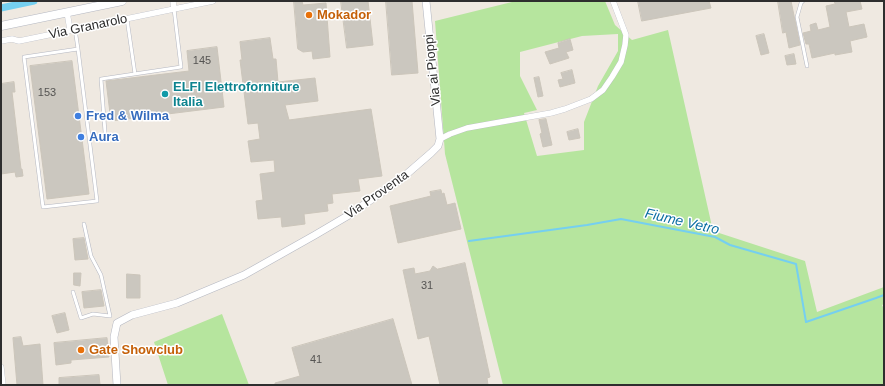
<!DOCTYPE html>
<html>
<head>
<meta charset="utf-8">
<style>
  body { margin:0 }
  #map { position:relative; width:885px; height:386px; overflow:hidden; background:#efe9e1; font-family:Arial,sans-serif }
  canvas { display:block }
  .frame { position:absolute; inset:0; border:2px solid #2e2e2e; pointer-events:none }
</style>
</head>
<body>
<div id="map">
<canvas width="885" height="386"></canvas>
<div class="frame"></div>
</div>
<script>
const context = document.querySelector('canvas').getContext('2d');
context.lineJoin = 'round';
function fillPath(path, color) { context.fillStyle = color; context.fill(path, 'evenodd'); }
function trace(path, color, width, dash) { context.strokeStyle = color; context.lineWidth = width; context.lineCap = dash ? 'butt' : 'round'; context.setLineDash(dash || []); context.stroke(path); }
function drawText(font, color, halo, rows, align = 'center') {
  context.font = font + ' Arial,sans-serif'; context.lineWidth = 3; context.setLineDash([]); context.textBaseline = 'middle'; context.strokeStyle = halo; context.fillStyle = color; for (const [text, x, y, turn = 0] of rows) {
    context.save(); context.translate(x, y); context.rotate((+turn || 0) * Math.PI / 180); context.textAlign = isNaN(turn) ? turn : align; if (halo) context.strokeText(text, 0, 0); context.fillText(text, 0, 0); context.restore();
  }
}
const green = new Path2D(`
  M 516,1 L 605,1 L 615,25 L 632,40 L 668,30 L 713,231 L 805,261 L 817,312 L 884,287 L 884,304 L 882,305 L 884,309 L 884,385 L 503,385 L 445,154 L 435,21 ZM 618,34 L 618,51 L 598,86 L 584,122 L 584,150 L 537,156 L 524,113 L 537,110 L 520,76 L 520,52 L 582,36 Z
  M 222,314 L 249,385 L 168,385 L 154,342 Z`);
const stream = new Path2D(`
  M 469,241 L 587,225 L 621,219 L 715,237 L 730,245 L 796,264 L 806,322 L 876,298 L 884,295`);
const canal = new Path2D(`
  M 1,8 L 34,1`);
const building = new Path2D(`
  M 294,1 L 302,1 L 303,5 L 326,3 L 330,57 L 313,59 L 312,51 L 303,52 L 298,49 Z
  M 341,1 L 368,1 L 373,45 L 347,48 Z
  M 386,1 L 412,1 L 418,73 L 392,75 Z
  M 638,1 L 709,1 L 711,8 L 642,21 Z
  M 778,1 L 791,1 L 800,45 L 789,48 L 786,32 L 783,33 Z
  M 834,1 L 860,1 L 862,9 L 846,12 L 849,27 L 864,24 L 867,37 L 850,41 L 852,52 L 835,55 L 835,53 L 812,58 L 809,44 L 806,44 L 803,33 L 811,31 L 810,25 L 816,23 L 818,30 L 830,27 L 826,6 L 835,4 Z
  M 764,34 L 769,53 L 761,55 L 756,36 Z
  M 270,38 L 273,59 L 276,59 L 278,82 L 315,78 L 318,101 L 285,105 L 289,120 L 371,109 L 382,176 L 358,179 L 360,191 L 332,194 L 333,203 L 327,204 L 328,211 L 304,214 L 305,224 L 282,227 L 281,217 L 258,219 L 256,201 L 263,200 L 260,174 L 275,172 L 274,160 L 251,162 L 248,141 L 260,139 L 258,123 L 248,124 L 240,60 L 242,60 L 240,42 Z
  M 570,39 L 573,50 L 566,52 L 569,58 L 550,64 L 545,52 L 559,48 L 558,43 Z
  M 217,47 L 224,107 L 111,121 L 106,81 L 189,71 L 187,51 Z
  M 794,54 L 796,64 L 787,65 L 785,56 Z
  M 72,61 L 89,194 L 47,199 L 30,66 Z
  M 572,70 L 575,83 L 560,87 L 558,80 L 563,79 L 561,73 Z
  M 539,77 L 543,96 L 538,97 L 534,78 Z
  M 14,82 L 15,92 L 12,92 L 21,169 L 22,169 L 23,176 L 16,177 L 15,172 L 1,174 L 1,84 Z
  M 546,119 L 552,145 L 543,147 L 540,134 L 542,133 L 539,120 Z
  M 578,129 L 580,138 L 569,140 L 567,132 Z
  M 441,190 L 442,194 L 444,193 L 447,205 L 455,203 L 461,229 L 398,243 L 390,206 L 431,196 L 430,192 Z
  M 84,238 L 88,259 L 75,260 L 73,239 Z
  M 465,263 L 490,377 L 487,378 L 488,385 L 440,385 L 429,336 L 418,339 L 403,270 L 414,268 L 415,274 L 430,271 L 433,266 L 437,269 Z
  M 74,273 L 81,273 L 80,286 L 74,285 Z
  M 127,274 L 140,275 L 140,298 L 127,298 Z
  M 101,290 L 104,306 L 84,308 L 82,292 Z
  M 65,313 L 69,330 L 57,333 L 52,316 Z
  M 393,319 L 412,385 L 275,385 L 275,383 L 300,376 L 292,348 Z
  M 21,337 L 23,346 L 40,344 L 43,385 L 17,385 L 13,338 Z
  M 107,338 L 109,357 L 71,360 L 71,363 L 56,365 L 54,343 Z
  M 99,375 L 100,385 L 59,385 L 59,378 Z`);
const service = new Path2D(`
  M 803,1 L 801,3 L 797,17 L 807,66
  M 127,19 L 135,74
  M 75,29 L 78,49 L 97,201 L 43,207 L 24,57 L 78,49
  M 105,132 L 101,79 L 181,67 L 174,9
  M 73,292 L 81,318 L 93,314 L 110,316 L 101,275 L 91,256 L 84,224`);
const minor = new Path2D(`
  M 173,1 L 174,9 L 213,1
  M 67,12 L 70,30
  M 1,41 L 12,39 L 19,41 L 174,9
  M 440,139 L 450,134 L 467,128 L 551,113 L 565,109 L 591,99 L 603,90 L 612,77 L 621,62 L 625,45 L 626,35 L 613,1
  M 1,367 L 3,385`);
const tertiary = new Path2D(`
  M 117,385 L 114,337 L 117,323 L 132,315 L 177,303 L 244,275 L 315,235 L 349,215 L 401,179 L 431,153 L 438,146 L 440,139 L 426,1`);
const secondary = new Path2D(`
  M 1,26 L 122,1`);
const markers = [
  [309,15,4,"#e8710a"],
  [165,94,4,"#0f9aa8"],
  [78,116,4,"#3f7fe0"],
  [81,137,4,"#3f7fe0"],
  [81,350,4,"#e8710a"]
];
const numberNames = [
  ["145",202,61],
  ["153",47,93],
  ["31",427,286],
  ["41",316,360]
];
const foodNames = [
  ["Mokador",317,15],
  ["Gate Showclub",89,350]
];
const streetNames = [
  ["Via Granarolo",88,27,-12],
  ["Via ai Pioppi",433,70,-96],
  ["Via Proventa",377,195,-35]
];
const cultureNames = [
  ["ELFI Elettroforniture",173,87],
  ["Italia",173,102]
];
const shopNames = [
  ["Fred & Wilma",86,116],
  ["Aura",89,137]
];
const waterNames = [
  ["Fiume Vetro",682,222,13]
];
fillPath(green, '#b6e59e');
trace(stream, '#75cff0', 2);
trace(canal, '#75cff0', 7);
fillPath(building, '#cbc7bf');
trace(building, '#cbc5ba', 1);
trace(service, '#b4b7c1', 4);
trace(minor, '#b4b7c1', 6);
trace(tertiary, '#b4b7c1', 8);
trace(secondary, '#b4b7c1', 9);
trace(service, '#fff', 3);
trace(minor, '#fff', 5.5);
trace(tertiary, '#fff', 7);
trace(secondary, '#fff', 8);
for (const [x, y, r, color] of markers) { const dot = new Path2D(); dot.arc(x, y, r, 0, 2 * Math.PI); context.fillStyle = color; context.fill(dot); trace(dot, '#fff', 1.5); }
drawText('11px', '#555452', null, numberNames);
drawText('bold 13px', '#c56008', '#fff', foodNames, 'left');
drawText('13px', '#2e2e2e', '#fff', streetNames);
drawText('bold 13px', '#0d838f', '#fff', cultureNames, 'left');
drawText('bold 13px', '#366cbe', '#fff', shopNames, 'left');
drawText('italic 14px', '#0d6fa3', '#fff', waterNames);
</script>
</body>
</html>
